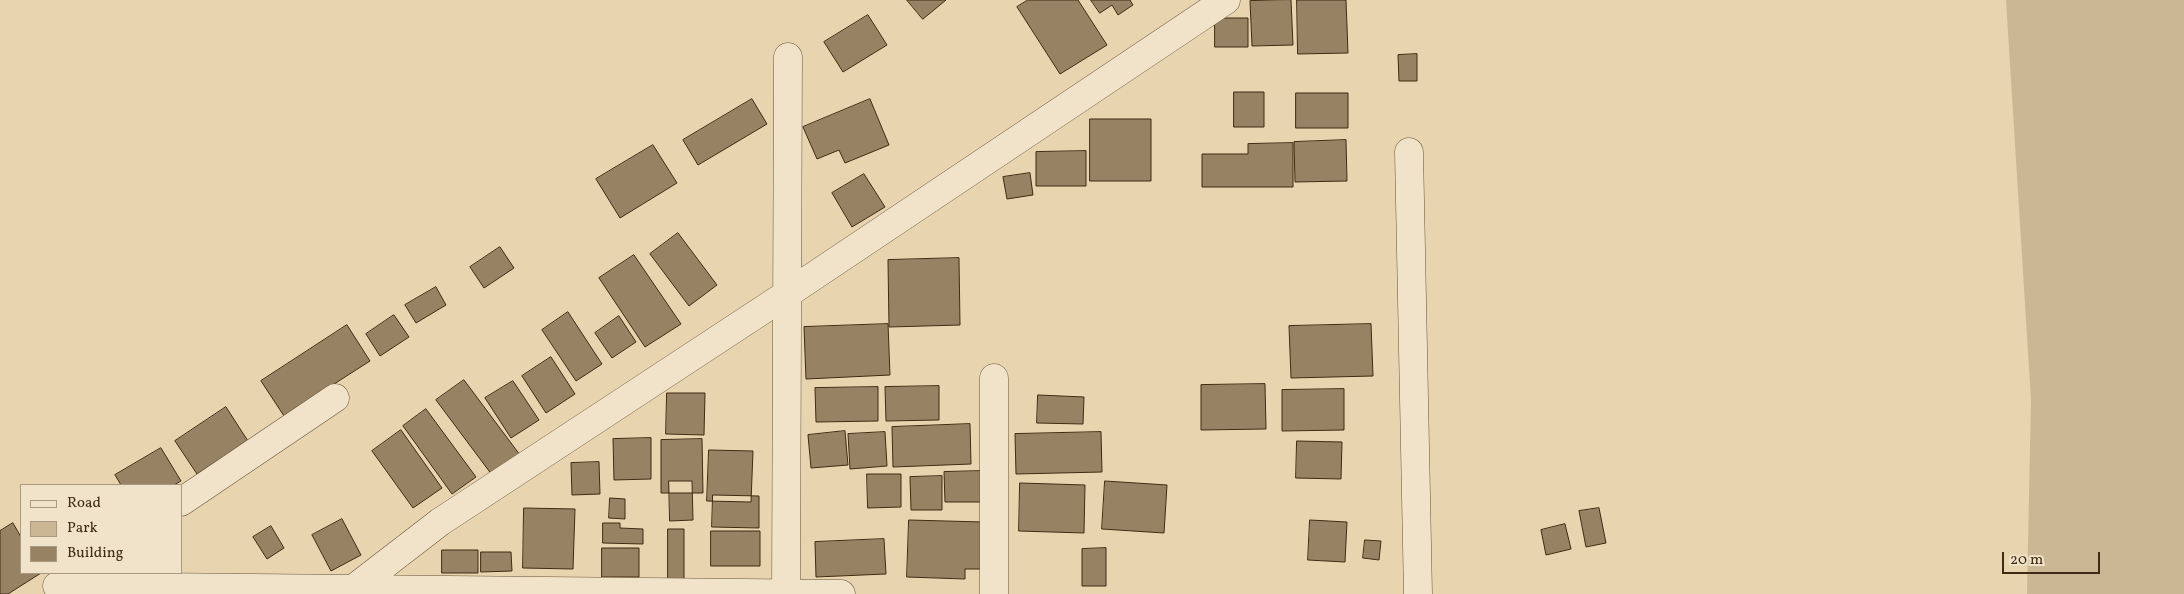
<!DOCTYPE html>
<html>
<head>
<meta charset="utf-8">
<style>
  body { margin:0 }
  #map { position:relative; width:2184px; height:594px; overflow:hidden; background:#e8d4ae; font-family:Vollkorn,serif }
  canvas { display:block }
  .legend { position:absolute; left:20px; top:484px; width:162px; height:90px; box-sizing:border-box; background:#f0e3ca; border:1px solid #a99981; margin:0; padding:6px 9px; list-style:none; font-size:15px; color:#3f2b13 }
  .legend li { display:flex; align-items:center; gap:10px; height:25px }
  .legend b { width:25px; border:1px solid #a99981 }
  .scale { position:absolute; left:2002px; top:552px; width:98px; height:22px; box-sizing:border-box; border:2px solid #3f2b13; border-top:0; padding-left:6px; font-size:15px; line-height:18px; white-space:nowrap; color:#3f2b13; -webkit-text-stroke:4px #f0e3ca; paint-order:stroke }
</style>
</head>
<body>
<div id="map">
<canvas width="2184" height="594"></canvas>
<ul class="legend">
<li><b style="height:6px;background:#f0e3ca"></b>Road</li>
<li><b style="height:14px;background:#cbb794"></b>Park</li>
<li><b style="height:14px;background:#978364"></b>Building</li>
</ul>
<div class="scale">20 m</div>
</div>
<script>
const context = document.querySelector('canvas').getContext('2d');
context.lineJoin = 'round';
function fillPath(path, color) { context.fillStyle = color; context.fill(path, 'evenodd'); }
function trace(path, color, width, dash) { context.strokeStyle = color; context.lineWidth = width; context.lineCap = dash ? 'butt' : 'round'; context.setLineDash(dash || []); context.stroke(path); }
const green = new Path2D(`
  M 2006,0 L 2184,0 L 2184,594 L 2027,594 L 2031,400 Z`);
const building = new Path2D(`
  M 907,0 L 946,0 L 923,19 Z
  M 1028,0 L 1078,0 L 1107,45 L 1060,74 L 1017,7 Z
  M 1091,0 L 1130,0 L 1133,5 L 1118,15 L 1112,5 L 1100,13 Z
  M 1291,0 L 1293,45 L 1252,46 L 1250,1 Z
  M 1297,0 L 1346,0 L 1348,53 L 1298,54 Z
  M 868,15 L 887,45 L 843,72 L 824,42 Z
  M 1215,18 L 1248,18 L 1248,47 L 1215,47 Z
  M 1417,54 L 1417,81 L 1399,81 L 1398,55 Z
  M 1234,92 L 1264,92 L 1264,127 L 1234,127 Z
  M 1296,93 L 1348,93 L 1348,128 L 1296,128 Z
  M 752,99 L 767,124 L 698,165 L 683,140 Z
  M 870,99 L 889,145 L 845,163 L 839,150 L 817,159 L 803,127 Z
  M 1090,119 L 1151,119 L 1151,181 L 1090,181 Z
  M 1346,140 L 1347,181 L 1295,182 L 1294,142 Z
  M 1293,143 L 1293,187 L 1202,187 L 1202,154 L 1248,154 L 1248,144 Z
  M 653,145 L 677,183 L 620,218 L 596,179 Z
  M 1086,151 L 1086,186 L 1036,186 L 1036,152 Z
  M 1030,173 L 1033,195 L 1007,199 L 1003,177 Z
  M 864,174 L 885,207 L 852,227 L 832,193 Z
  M 678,233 L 717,285 L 689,306 L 650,254 Z
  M 500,247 L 514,268 L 484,288 L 470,267 Z
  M 634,255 L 681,324 L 645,347 L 599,278 Z
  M 959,258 L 960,325 L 889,327 L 888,260 Z
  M 436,287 L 446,305 L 416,323 L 405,305 Z
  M 568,312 L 602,364 L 576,381 L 542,330 Z
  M 394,315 L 409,337 L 380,356 L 366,334 Z
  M 619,316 L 636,342 L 612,358 L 595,333 Z
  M 888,324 L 890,375 L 806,379 L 804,327 Z
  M 1371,324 L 1373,376 L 1291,378 L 1289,326 Z
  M 347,325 L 370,361 L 284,416 L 261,381 Z
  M 551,357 L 575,394 L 546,413 L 522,376 Z
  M 464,380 L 520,455 L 492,475 L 436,400 Z
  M 513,381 L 539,420 L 511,438 L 485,398 Z
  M 1265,384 L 1266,429 L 1201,430 L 1201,385 Z
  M 939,386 L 939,420 L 886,421 L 885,387 Z
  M 878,387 L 878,421 L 816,422 L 815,388 Z
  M 1344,389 L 1344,430 L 1282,431 L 1282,390 Z
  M 667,393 L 705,393 L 704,435 L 666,434 Z
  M 1038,395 L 1084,397 L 1083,424 L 1037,423 Z
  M 226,407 L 248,441 L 197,474 L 175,441 Z
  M 426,409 L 476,477 L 452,494 L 403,426 Z
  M 970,424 L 971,464 L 893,467 L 892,427 Z
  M 401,430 L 442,488 L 413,508 L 372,451 Z
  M 845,431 L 848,465 L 811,468 L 808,435 Z
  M 885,432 L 887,466 L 850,469 L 848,434 Z
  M 1101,432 L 1102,472 L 1016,474 L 1015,434 Z
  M 651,438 L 651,479 L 614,480 L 613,439 Z
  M 702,439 L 703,493 L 661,493 L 661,440 Z
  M 1297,441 L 1342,442 L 1341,479 L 1296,478 Z
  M 161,448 L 181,481 L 174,485 L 121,485 L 115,475 Z
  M 709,450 L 753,451 L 751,502 L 707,501 Z
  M 599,462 L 600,494 L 572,495 L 571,463 Z
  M 981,471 L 982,502 L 945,502 L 944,472 Z
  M 867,474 L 901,474 L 901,507 L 868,508 Z
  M 942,476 L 942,510 L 911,510 L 910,477 Z
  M 669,481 L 692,481 L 693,520 L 670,521 Z
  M 1105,481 L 1167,485 L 1164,533 L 1102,529 Z
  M 1020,483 L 1085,485 L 1084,533 L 1019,531 Z
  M 713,495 L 759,496 L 759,528 L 712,527 Z
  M 610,498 L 625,499 L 625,519 L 609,518 Z
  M 524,508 L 575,509 L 573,569 L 523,568 Z
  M 1599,508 L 1606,543 L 1586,547 L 1579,511 Z
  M 342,519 L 361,555 L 331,571 L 312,535 Z
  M 909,520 L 983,522 L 981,569 L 965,569 L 965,579 L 907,577 Z
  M 1310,520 L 1347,522 L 1345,562 L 1308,560 Z
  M 13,523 L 21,537 L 21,573 L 41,573 L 8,594 L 0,594 L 0,531 Z
  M 603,523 L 620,523 L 620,528 L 643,529 L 643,544 L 603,543 Z
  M 1565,524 L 1571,549 L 1546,555 L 1541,530 Z
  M 271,526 L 284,548 L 267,559 L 253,537 Z
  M 668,529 L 684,529 L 684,579 L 668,580 Z
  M 711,531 L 760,531 L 760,566 L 711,566 Z
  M 884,539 L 886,574 L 816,577 L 815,542 Z
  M 1365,540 L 1381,541 L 1379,560 L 1363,558 Z
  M 602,548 L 639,548 L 639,577 L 602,577 Z
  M 1106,548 L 1106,586 L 1082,586 L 1082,549 Z
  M 442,550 L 478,550 L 478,573 L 442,573 Z
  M 481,552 L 511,552 L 512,571 L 481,572 Z`);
const minor = new Path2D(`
  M 1409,152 L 1418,594
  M 994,378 L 994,594
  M 181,502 L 335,398
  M 57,586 L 841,594
  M 353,589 L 440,522 L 787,294 L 1226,0
  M 786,594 L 788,57`);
fillPath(green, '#cbb794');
fillPath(building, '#978364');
trace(building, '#3f2b13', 1);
trace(minor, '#69553a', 29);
trace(minor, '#f0e3ca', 28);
</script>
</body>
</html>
